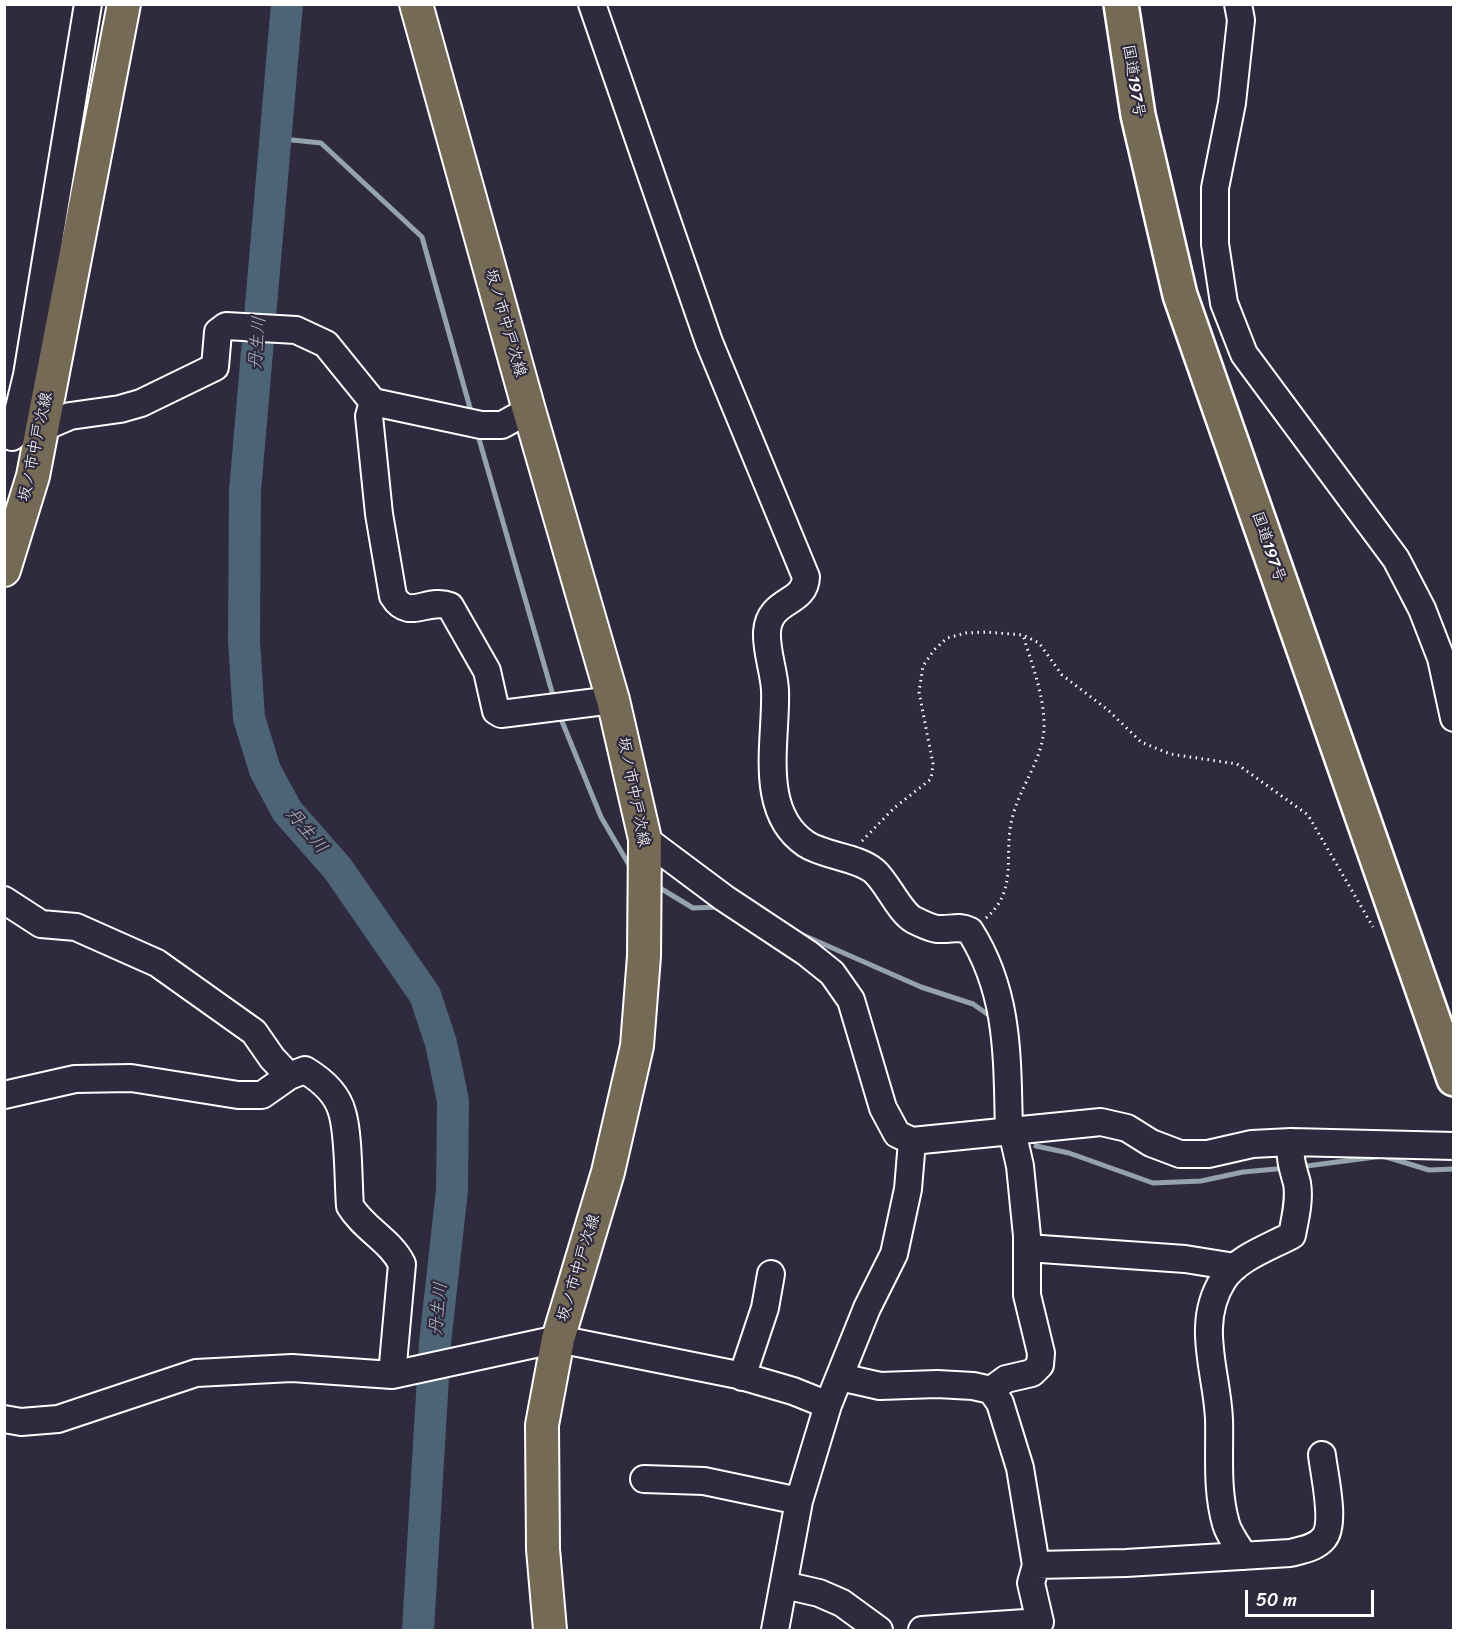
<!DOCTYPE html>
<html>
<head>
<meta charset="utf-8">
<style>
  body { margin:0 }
  #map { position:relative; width:1458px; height:1635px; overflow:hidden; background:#2f2a3d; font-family:Sriracha,sans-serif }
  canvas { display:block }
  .frame { position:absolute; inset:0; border:6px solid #fff; pointer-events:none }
  .scale { position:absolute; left:1245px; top:1590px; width:129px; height:27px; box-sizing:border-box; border:3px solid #fff; border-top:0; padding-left:8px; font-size:18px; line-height:21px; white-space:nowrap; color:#fff; -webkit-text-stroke:4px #2f2a3d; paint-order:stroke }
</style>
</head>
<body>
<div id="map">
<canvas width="1458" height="1635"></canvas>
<div class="frame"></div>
<div class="scale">50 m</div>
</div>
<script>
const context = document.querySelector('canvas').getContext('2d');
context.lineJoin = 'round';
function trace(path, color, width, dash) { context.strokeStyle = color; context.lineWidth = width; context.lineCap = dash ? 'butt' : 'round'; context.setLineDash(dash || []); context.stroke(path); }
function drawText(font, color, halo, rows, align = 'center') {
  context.font = font + ' Sriracha,"Klee One",sans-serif'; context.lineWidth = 4.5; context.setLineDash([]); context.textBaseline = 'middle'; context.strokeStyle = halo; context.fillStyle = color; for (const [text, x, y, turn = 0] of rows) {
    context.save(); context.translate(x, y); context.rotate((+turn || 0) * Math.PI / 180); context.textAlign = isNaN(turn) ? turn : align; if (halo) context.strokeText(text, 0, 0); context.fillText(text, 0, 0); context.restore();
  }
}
const stream = new Path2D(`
  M 274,138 L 321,143 L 422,237 L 472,415
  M 477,432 L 554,699
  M 559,714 L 601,817 L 632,870
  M 655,885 L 693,908 L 720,907
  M 796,932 L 921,987 L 973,1004 L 993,1018
  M 1036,1146 L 1069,1153 L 1153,1183 L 1201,1181 L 1243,1172 L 1287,1168
  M 1299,1167 L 1383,1156 L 1429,1170 L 1454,1169`);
const river = new Path2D(`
  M 287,4 L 245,491 L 244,641 L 249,718 L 265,770 L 287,811 L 338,869 L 425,995 L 441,1043 L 453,1101 L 452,1190 L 435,1343 L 418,1630`);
const path = new Path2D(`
  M 862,841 L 894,808 L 931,779 L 933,764 L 919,692 L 923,666 L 934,650 L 947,638 L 966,633 L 986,632 L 1023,635 L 1039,643 L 1062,675 L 1108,710 L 1141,742 L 1170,754 L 1237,764 L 1308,815 L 1373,927
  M 986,918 C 1019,890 1003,854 1012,819 C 1019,788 1042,761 1044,729 C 1045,697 1032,665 1023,635`);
const minor = new Path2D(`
  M 592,4 L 709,342 L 806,577 C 805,605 769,598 767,632 C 766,651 774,671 775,690 C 777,739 757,811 806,844 C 824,856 858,857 874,871 C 887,882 900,913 914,920 C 920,923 932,929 939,929 C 951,930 958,925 970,931 C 1010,994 1007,1060 1009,1131
  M 1238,4 L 1241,20 L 1232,103 L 1215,188 L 1215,244 L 1224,303 L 1244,354 L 1396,559 L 1422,609 L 1441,658 L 1454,718
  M 373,402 L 369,416 L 379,514 L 393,596 C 409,622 427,597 450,606 L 487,671 L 496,711 L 501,714 L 613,700
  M 42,428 L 70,416 L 120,409 L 141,403 L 215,367 L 218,332 L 226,326 L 296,330 L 326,344 L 373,402 L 481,425 L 502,425 L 529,410
  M 12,437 L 27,375 L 88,4
  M 645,839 L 724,898 L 807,953 L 832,973 L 851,1000 L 883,1108 L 897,1134 L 912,1141 L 1101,1122 L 1127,1128 L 1151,1143 L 1180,1154 L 1208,1154 L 1252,1144 L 1291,1142 L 1454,1146
  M 4,900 L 41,924 L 76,927 L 157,963 L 254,1032 L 272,1058 L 289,1076
  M 4,1095 L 75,1079 L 131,1078 L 238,1095 L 262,1095 L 289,1076 L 305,1070 C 320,1079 337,1093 342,1112 C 349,1134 348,1181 350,1206 C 364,1229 391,1241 402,1264 L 392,1375
  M 1027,1248 L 1185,1259 L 1235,1267
  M 742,1377 L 765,1308 L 771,1274
  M 840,1377 L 880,1386 L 937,1384 L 973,1386 L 991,1390 L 1000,1403 L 1020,1468 L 1036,1565 L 1031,1583 L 1040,1622 L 922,1630
  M 991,1390 L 1006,1379 L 1032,1373 L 1040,1365 L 1041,1353 L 1027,1295 L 1027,1236 L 1020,1166 L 1012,1131
  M 4,1419 L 21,1422 L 58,1419 L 196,1373 L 292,1368 L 392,1375 L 558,1339 L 738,1375 L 793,1391 L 828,1405
  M 644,1479 L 704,1481 L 799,1501
  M 1244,1556 C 1238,1546 1229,1535 1226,1524 C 1216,1489 1220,1454 1219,1419 C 1217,1372 1195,1324 1223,1280 C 1237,1258 1270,1247 1292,1235 C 1295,1219 1300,1200 1297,1183 C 1293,1169 1289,1157 1291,1142
  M 1036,1565 L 1126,1563 L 1290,1553 C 1302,1550 1316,1548 1324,1538 C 1336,1523 1324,1474 1322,1455
  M 784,1585 L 819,1593 L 842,1603 L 879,1630
  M 775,1630 L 799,1501 L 828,1405 L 867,1308 L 894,1254 L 908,1189 L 912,1141`);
const major = new Path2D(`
  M 416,4 L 529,410 L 613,700 L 645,839 L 644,956 L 637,1046 L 608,1172 L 558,1339 L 542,1425 L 543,1549 L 550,1630
  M 4,570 L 33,476 L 124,4`);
const highway = new Path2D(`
  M 1121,4 L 1138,115 L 1180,295 L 1454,1079`);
const streetNames = [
  ["国道197号",1133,81,81],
  ["坂ノ市中戸次線",505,323,74],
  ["坂ノ市中戸次線",36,447,-78],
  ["国道197号",1268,547,71],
  ["坂ノ市中戸次線",633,792,79],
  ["坂ノ市中戸次線",579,1268,-73]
];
const waterNames = [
  ["丹生川",258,343,-85],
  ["丹生川",306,831,50],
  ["丹生川",439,1309,-84]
];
trace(stream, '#94a2ad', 5);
trace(river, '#4c6476', 32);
trace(minor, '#fff', 30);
trace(major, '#fff', 36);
trace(highway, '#fff', 38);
trace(path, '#fff', 3, [1.5, 4.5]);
trace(minor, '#2f2a3d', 26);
trace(major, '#756a55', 32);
trace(highway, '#756a55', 33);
drawText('16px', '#fff', '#2f2a3d', streetNames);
drawText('italic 18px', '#aeb9c1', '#2f2a3d', waterNames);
</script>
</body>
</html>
